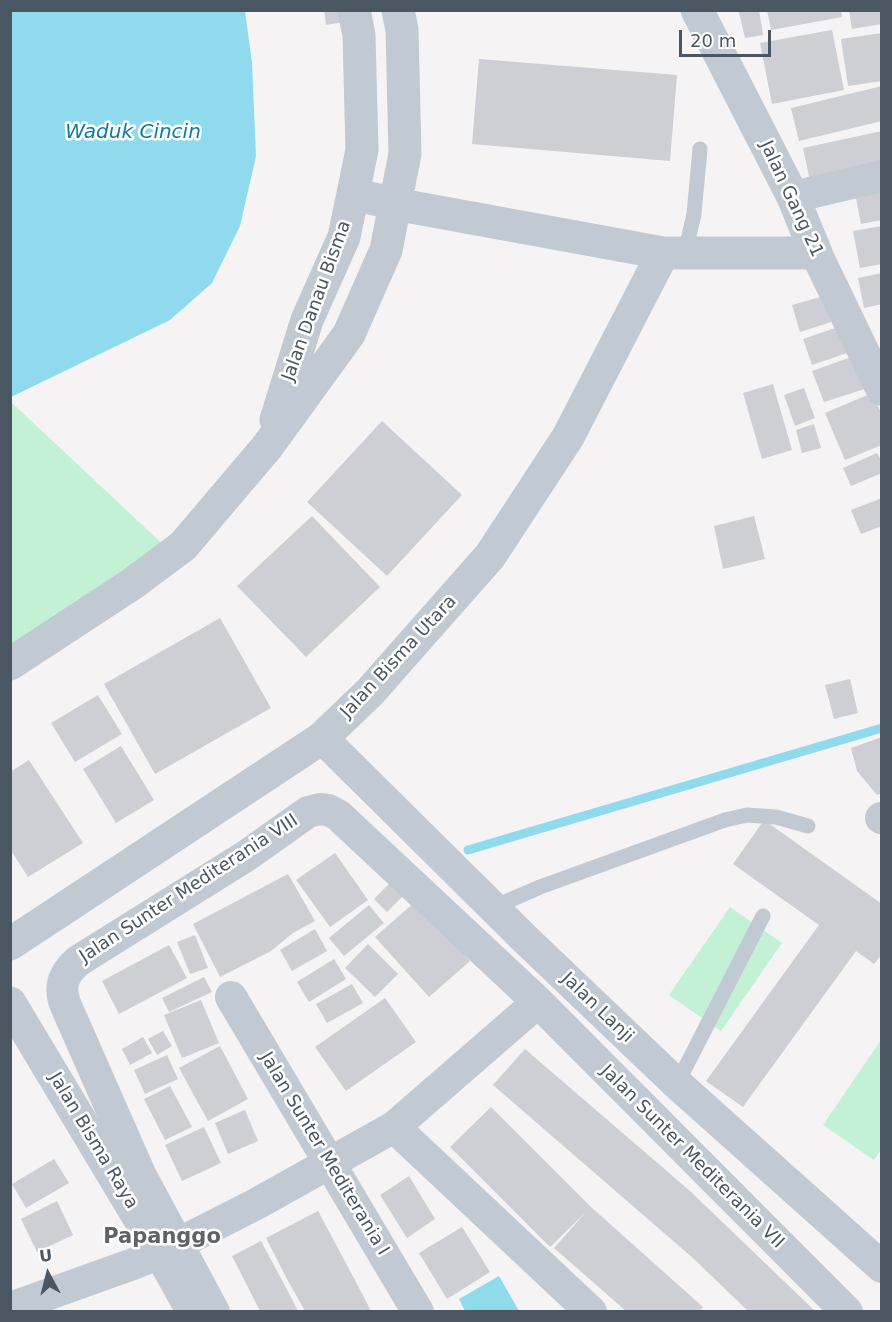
<!DOCTYPE html>
<html>
<head>
<meta charset="utf-8">
<style>
  body { margin:0 }
  #map { position:relative; width:892px; height:1322px; overflow:hidden; background:#f5f3f3; font-family:"DejaVu Sans",sans-serif }
  canvas { display:block }
  .frame { position:absolute; inset:0; border:12px solid #4a5661; pointer-events:none }
  .north { position:absolute; left:18px; top:1244px; width:60px; height:60px; -webkit-text-stroke:4px #fff; paint-order:stroke; rotate:353deg; font-size:16px; font-weight:700; line-height:24px; text-align:center; color:#4a5661 }
  .north::after { content:''; display:block; margin:auto; width:21px; height:27px; background:#4a5661; clip-path:polygon(50% 0,100% 100%,50% 72%,0 100%) }
  .scale { position:absolute; left:679px; top:30px; width:92px; height:27px; box-sizing:border-box; border:3px solid #4a5661; border-top:0; padding-left:8px; font-size:18px; line-height:21px; white-space:nowrap; color:#4a5661; -webkit-text-stroke:4px #fff; paint-order:stroke }
</style>
</head>
<body>
<div id="map">
<canvas width="892" height="1322"></canvas>
<div class="frame"></div>
<div class="north">U</div>
<div class="scale">20 m</div>
</div>
<script>
const context = document.querySelector('canvas').getContext('2d');
context.lineJoin = 'round';
function fillPath(path, color) { context.fillStyle = color; context.fill(path, 'evenodd'); }
function trace(path, color, width, dash) { context.strokeStyle = color; context.lineWidth = width; context.lineCap = dash ? 'butt' : 'round'; context.setLineDash(dash || []); context.stroke(path); }
function drawText(font, color, halo, rows, align = 'center') {
  context.font = font + ' "DejaVu Sans",sans-serif'; context.lineWidth = 5; context.setLineDash([]); context.textBaseline = 'middle'; context.strokeStyle = halo; context.fillStyle = color; for (const [text, x, y, turn = 0] of rows) {
    context.save(); context.translate(x, y); context.rotate((+turn || 0) * Math.PI / 180); context.textAlign = isNaN(turn) ? turn : align; if (halo) context.strokeText(text, 0, 0); context.fillText(text, 0, 0); context.restore();
  }
}
const green = new Path2D(`
  M 10,401 L 170,551 L 10,663 Z
  M 730,907 L 782,943 L 721,1031 L 669,995 Z
  M 881,1040 L 881,1150 L 874,1160 L 823,1125 Z`);
const water = new Path2D(`
  M 11,10 L 245,11 L 252,63 L 256,156 L 240,226 L 212,283 L 170,320 L 11,397 Z
  M 499,1276 L 519,1311 L 465,1311 L 459,1299 Z`);
const stream = new Path2D(`
  M 468,850 L 882,728`);
const building = new Path2D(`
  M 324,10 L 347,10 L 348,21 L 326,25 Z
  M 746,10 L 759,10 L 763,35 L 745,38 L 739,12 Z
  M 767,10 L 841,10 L 842,17 L 771,30 Z
  M 849,10 L 882,10 L 882,24 L 852,29 Z
  M 832,30 L 844,90 L 772,104 L 760,43 Z
  M 882,33 L 882,81 L 848,86 L 841,39 Z
  M 479,59 L 677,75 L 670,161 L 472,144 Z
  M 882,86 L 882,121 L 799,141 L 791,108 Z
  M 882,131 L 882,166 L 810,181 L 803,148 Z
  M 882,182 L 882,220 L 861,224 L 854,188 Z
  M 882,226 L 882,264 L 860,268 L 853,231 Z
  M 882,273 L 882,304 L 864,308 L 858,278 Z
  M 824,296 L 831,322 L 800,332 L 792,305 Z
  M 850,323 L 859,349 L 812,365 L 803,339 Z
  M 860,354 L 871,387 L 824,402 L 812,371 Z
  M 773,384 L 792,450 L 762,459 L 743,393 Z
  M 804,388 L 815,418 L 795,426 L 784,395 Z
  M 872,393 L 882,415 L 882,445 L 845,460 L 825,413 Z
  M 382,421 L 462,495 L 387,576 L 307,502 Z
  M 814,424 L 821,448 L 802,453 L 796,430 Z
  M 877,453 L 882,462 L 882,473 L 851,486 L 843,468 Z
  M 882,498 L 882,526 L 861,534 L 851,510 Z
  M 312,516 L 380,587 L 306,657 L 237,586 Z
  M 754,516 L 765,559 L 723,569 L 714,526 Z
  M 220,618 L 271,708 L 155,774 L 104,684 Z
  M 850,679 L 858,713 L 834,719 L 825,685 Z
  M 98,695 L 122,734 L 75,762 L 51,723 Z
  M 882,737 L 882,793 L 877,795 L 857,771 L 851,748 Z
  M 121,746 L 154,800 L 116,823 L 83,769 Z
  M 29,760 L 83,843 L 28,877 L 10,849 L 10,772 Z
  M 764,820 L 882,904 L 882,954 L 874,964 L 856,951 L 743,1107 L 706,1081 L 819,925 L 733,864 Z
  M 335,853 L 368,900 L 330,927 L 296,880 Z
  M 288,874 L 315,921 L 293,933 L 271,951 L 220,977 L 193,924 Z
  M 392,881 L 405,894 L 387,912 L 374,899 Z
  M 416,901 L 470,961 L 429,997 L 375,937 Z
  M 369,905 L 384,923 L 344,956 L 329,938 Z
  M 315,929 L 327,951 L 292,971 L 280,950 Z
  M 195,935 L 208,968 L 190,974 L 177,942 Z
  M 368,944 L 398,974 L 375,997 L 345,968 Z
  M 169,945 L 187,978 L 119,1014 L 102,981 Z
  M 334,959 L 346,979 L 309,1002 L 297,982 Z
  M 204,977 L 212,992 L 169,1012 L 162,998 Z
  M 352,984 L 363,1003 L 327,1023 L 316,1004 Z
  M 385,998 L 416,1042 L 346,1091 L 315,1047 Z
  M 201,1000 L 219,1043 L 182,1058 L 164,1015 Z
  M 163,1031 L 172,1046 L 157,1055 L 148,1039 Z
  M 143,1037 L 152,1053 L 130,1065 L 122,1049 Z
  M 220,1046 L 248,1099 L 208,1121 L 179,1068 Z
  M 525,1049 L 690,1191 L 815,1311 L 748,1311 L 694,1259 L 493,1085 Z
  M 167,1055 L 178,1079 L 145,1094 L 134,1070 Z
  M 170,1086 L 192,1127 L 165,1140 L 144,1099 Z
  M 491,1107 L 591,1207 L 703,1307 L 700,1311 L 626,1311 L 554,1248 L 586,1212 L 550,1247 L 450,1147 Z
  M 245,1110 L 258,1141 L 228,1154 L 215,1123 Z
  M 204,1127 L 221,1163 L 182,1181 L 165,1145 Z
  M 54,1159 L 69,1183 L 26,1208 L 12,1184 Z
  M 409,1176 L 435,1219 L 407,1238 L 380,1195 Z
  M 57,1201 L 73,1235 L 37,1252 L 21,1219 Z
  M 318,1211 L 357,1284 L 371,1311 L 305,1311 L 287,1279 L 266,1238 Z
  M 462,1227 L 490,1272 L 447,1299 L 419,1253 Z
  M 261,1241 L 284,1284 L 298,1311 L 260,1311 L 232,1256 Z`);
const service = new Path2D(`
  M 685,253 L 694,214 L 700,149
  M 494,907 L 540,887 L 725,820 L 747,815 L 776,817 L 808,826
  M 675,1082 L 682,1074 L 763,916`);
const minor = new Path2D(`
  M 793,197 L 882,176
  M 816,253 L 882,390
  M 322,738 L 525,939 L 675,1082 L 882,1267
  M 881,818 L 882,818
  M 231,997 L 418,1312
  M 394,1127 L 591,1312
  M 10,1308 L 133,1264 L 160,1253 L 258,1203 L 394,1127 L 538,1002
  M 214,1312 L 140,1174 L 66,1006 C 58,987 63,974 78,961 L 246,856 L 308,812 L 320,809 L 328,810 L 338,815 L 538,1002 L 847,1312`);
const tertiary = new Path2D(`
  M 353,194 L 395,204 L 663,253 L 816,253 L 793,197 L 697,10
  M 276,420 L 307,320 L 344,237 L 362,150 L 359,35 L 354,10
  M 10,664 L 132,584 L 183,546 L 267,447 L 349,334 L 386,250 L 405,154 L 402,30 L 398,10
  M 10,944 L 322,738 L 370,692 L 490,556 L 568,437 L 663,253
  M 10,1003 L 160,1253 L 193,1312`);
const streetNames = [
  ["Jalan Gang 21",791,199,65],
  ["Jalan Danau Bisma",317,301,-70],
  ["Jalan Bisma Utara",399,657,-47],
  ["Jalan Sunter Mediterania VIII",189,889,-33],
  ["Jalan Lanji",597,1008,44],
  ["Jalan Bisma Raya",93,1141,59],
  ["Jalan Sunter Mediterania I",324,1154,59],
  ["Jalan Sunter Mediterania VII",692,1157,45]
];
const waterNames = [
  ["Waduk Cincin",133,133]
];
const quarterNames = [
  ["Papanggo",162,1238]
];
fillPath(green, '#c3f1d5');
fillPath(water, '#90daee');
trace(stream, '#90daee', 9);
fillPath(building, '#cdcfd5');
trace(service, '#c1cad2', 15);
trace(minor, '#c1cad2', 32);
trace(tertiary, '#c1cad2', 33);
drawText('18px', '#4a5661', '#fff', streetNames);
drawText('italic 20px', '#0c7c9b', '#fff', waterNames);
drawText('bold 21px', '#5f6368', '#fff', quarterNames);
</script>
</body>
</html>
